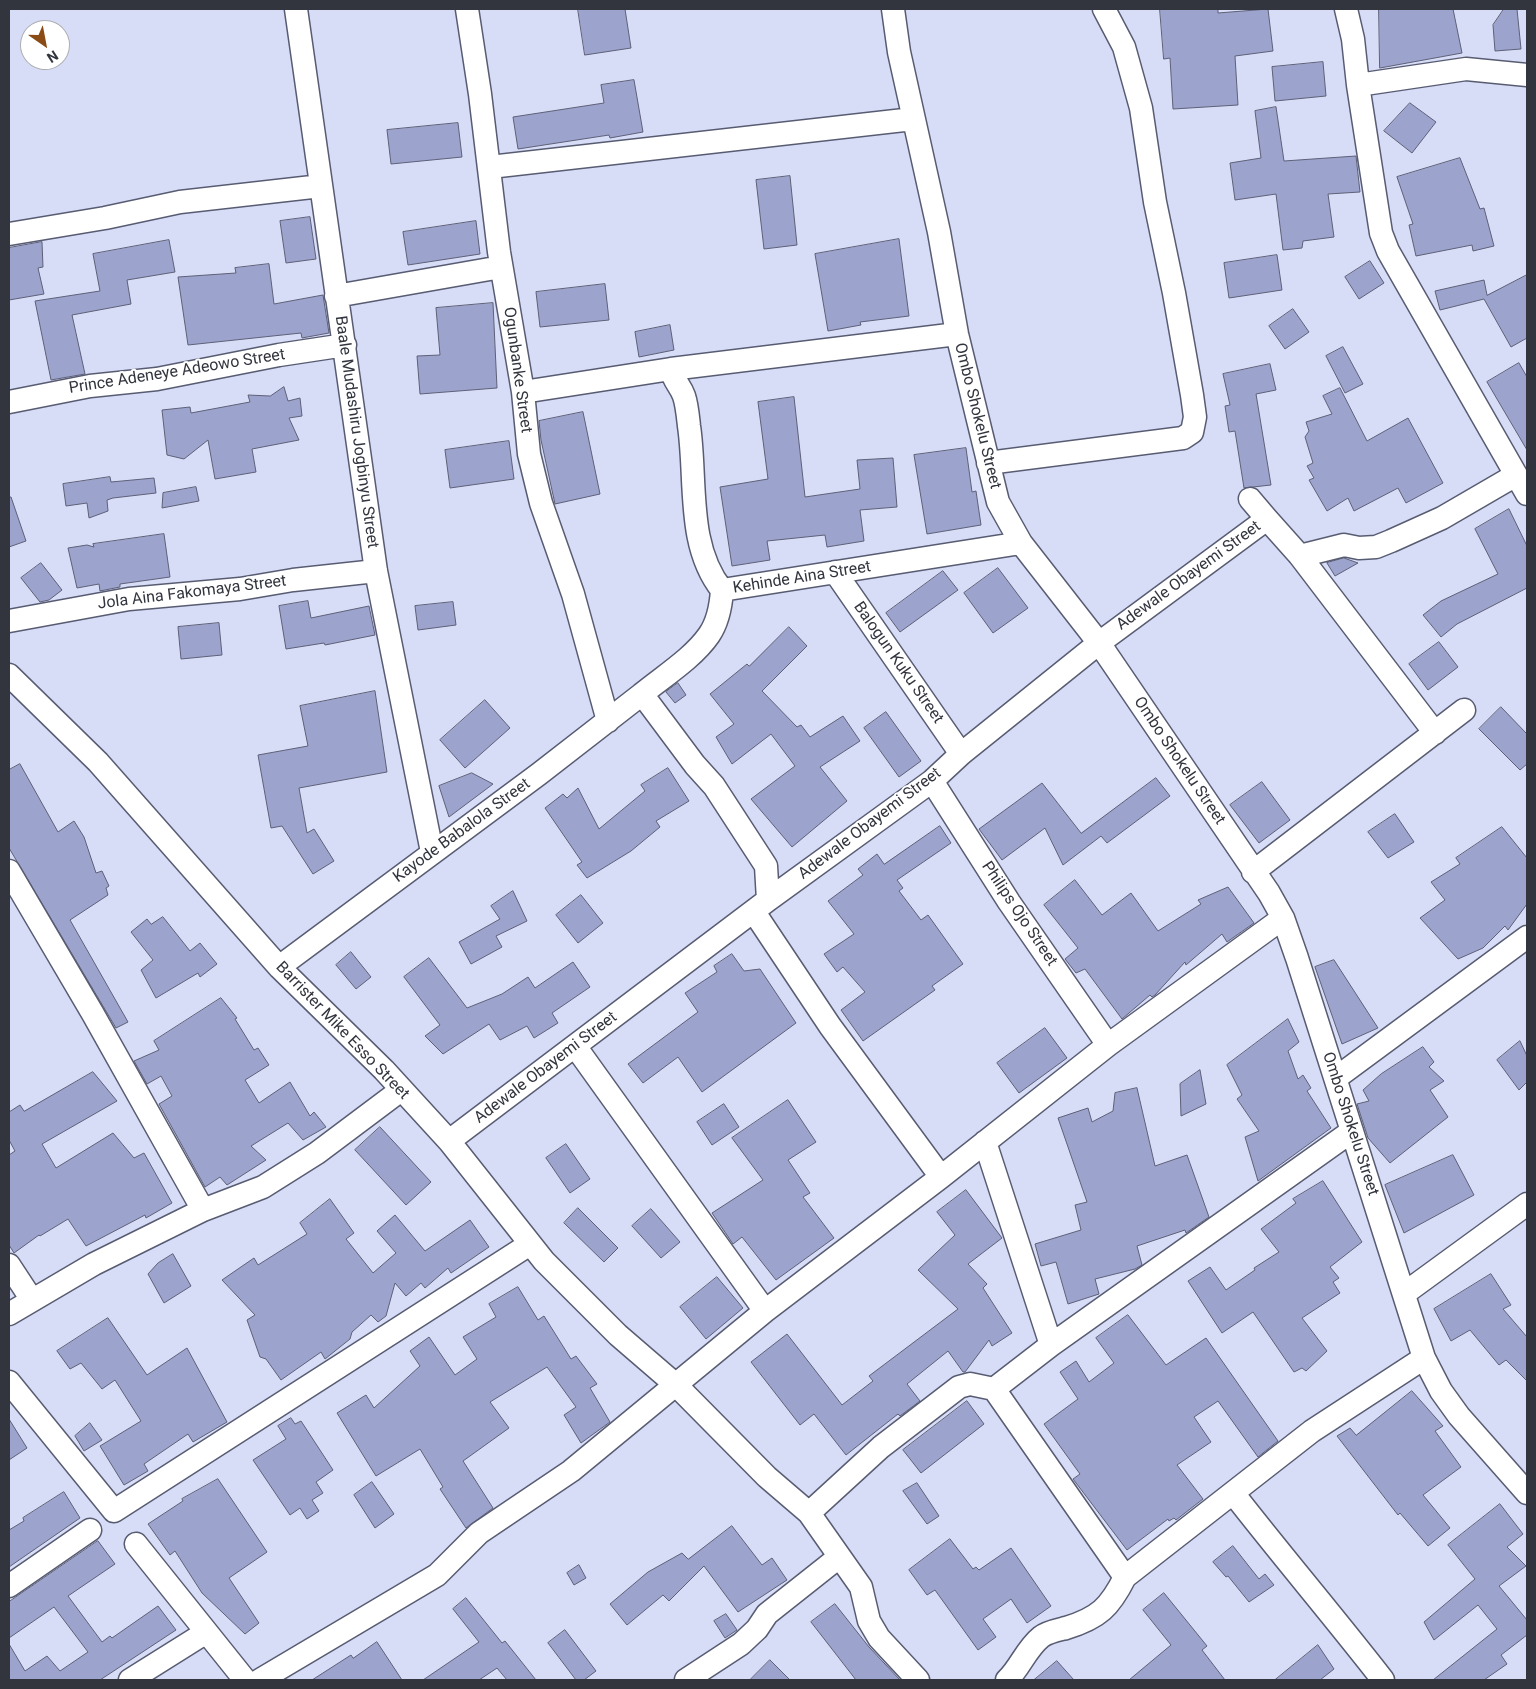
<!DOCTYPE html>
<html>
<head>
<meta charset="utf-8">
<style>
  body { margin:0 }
  #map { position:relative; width:1536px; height:1689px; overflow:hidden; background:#d8ddf7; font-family:Roboto,sans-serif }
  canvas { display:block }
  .frame { position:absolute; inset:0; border:10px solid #32343e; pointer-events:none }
  .north { position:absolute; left:20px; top:20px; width:50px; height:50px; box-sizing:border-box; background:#fff; border:1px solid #adaeb2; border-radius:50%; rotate:147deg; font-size:14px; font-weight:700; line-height:20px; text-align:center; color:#32343e }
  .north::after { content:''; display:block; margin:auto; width:18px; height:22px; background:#8b4b15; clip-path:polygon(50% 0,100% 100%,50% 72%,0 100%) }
</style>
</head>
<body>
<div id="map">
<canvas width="1536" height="1689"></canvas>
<div class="frame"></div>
<div class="north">N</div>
</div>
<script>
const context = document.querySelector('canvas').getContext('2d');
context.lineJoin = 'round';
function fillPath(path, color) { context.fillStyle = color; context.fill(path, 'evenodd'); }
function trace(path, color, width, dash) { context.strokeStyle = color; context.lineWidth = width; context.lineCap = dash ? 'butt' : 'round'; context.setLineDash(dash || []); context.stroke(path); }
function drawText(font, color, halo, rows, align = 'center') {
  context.font = font + ' Roboto,sans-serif'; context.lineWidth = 4; context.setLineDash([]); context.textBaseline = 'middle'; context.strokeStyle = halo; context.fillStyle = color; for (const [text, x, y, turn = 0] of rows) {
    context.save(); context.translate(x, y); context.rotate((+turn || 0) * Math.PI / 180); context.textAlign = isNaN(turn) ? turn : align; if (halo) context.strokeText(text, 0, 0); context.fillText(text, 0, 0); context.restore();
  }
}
const building = new Path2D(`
  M 578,9 L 625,9 L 631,48 L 585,55 Z
  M 1160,9 L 1218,9 L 1218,13 L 1268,9 L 1273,51 L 1235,56 L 1238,105 L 1173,109 L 1170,58 L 1164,59 Z
  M 1379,9 L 1453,9 L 1462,53 L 1380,68 Z
  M 1504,9 L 1517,9 L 1521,49 L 1495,51 L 1493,25 Z
  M 1323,62 L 1326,96 L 1275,101 L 1272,67 Z
  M 634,80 L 643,132 L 610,138 L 609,135 L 518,149 L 513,117 L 604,103 L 601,85 Z
  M 1410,103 L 1436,122 L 1412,153 L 1384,131 Z
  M 1276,107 L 1284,161 L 1356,156 L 1360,192 L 1328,194 L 1334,237 L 1303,241 L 1302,248 L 1283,250 L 1276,194 L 1235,200 L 1230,163 L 1261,158 L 1255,111 Z
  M 458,123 L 462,157 L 391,164 L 387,130 Z
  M 1460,158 L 1480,209 L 1484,208 L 1494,246 L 1473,251 L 1472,245 L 1416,256 L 1409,225 L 1413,224 L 1397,177 Z
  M 790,176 L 797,245 L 764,249 L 756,180 Z
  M 310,217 L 316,259 L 286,263 L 280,221 Z
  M 476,221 L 480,254 L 408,265 L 403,232 Z
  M 899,239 L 909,316 L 860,322 L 861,325 L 828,331 L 815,254 Z
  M 169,240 L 175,272 L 127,280 L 131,304 L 72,315 L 85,374 L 51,380 L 35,301 L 100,291 L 93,254 Z
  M 42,242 L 43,267 L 38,268 L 44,294 L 9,300 L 9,248 Z
  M 1277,255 L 1282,290 L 1229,298 L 1224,263 Z
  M 1370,261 L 1384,283 L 1359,299 L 1345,277 Z
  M 269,264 L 274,304 L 323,295 L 329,333 L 302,338 L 301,333 L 188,345 L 178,277 L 236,273 L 235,268 Z
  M 1527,275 L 1527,338 L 1511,347 L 1484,299 L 1440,310 L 1435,291 L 1484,280 L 1487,295 Z
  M 605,284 L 609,320 L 540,327 L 536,292 Z
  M 493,303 L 497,388 L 420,394 L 417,356 L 440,355 L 436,308 Z
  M 1293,309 L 1309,332 L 1285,349 L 1269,326 Z
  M 670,325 L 674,350 L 639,357 L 635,332 Z
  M 1343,347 L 1363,384 L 1345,393 L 1326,356 Z
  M 1519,363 L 1527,377 L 1527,450 L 1487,382 Z
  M 1270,364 L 1276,390 L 1256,394 L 1271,485 L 1244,488 L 1235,431 L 1229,432 L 1225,406 L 1230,405 L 1223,374 Z
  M 284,387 L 288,401 L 300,398 L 302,416 L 289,418 L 299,440 L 252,449 L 256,472 L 215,479 L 208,440 L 184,459 L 167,455 L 162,410 L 190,407 L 191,413 L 250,402 L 248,395 L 270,396 Z
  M 1340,388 L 1367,441 L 1408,418 L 1443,483 L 1406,503 L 1398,488 L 1354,511 L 1348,498 L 1327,511 L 1309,480 L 1314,478 L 1307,466 L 1313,463 L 1305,437 L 1309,431 L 1306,422 L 1332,414 L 1323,396 Z
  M 794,397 L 805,497 L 860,489 L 857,460 L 893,458 L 897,507 L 860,510 L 864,541 L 827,547 L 825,535 L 767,541 L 770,560 L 732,566 L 720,487 L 768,479 L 758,402 Z
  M 583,412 L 600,494 L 555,504 L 541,440 L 539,421 Z
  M 509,441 L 514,479 L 450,488 L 445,450 Z
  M 966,448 L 972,492 L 976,491 L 981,525 L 927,534 L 914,455 Z
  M 110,477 L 111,482 L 154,478 L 156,493 L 113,498 L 107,500 L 108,511 L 89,518 L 87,503 L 66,506 L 63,484 Z
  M 196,487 L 199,501 L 162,508 L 163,493 Z
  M 9,497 L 11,497 L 26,541 L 9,547 Z
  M 1509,509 L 1527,546 L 1527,588 L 1457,624 L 1441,637 L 1423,615 L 1441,601 L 1498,574 L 1475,529 Z
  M 164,534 L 170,577 L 120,584 L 120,587 L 100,591 L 99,584 L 77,588 L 68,548 L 87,545 L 94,547 L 93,544 Z
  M 1344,558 L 1358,563 L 1335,576 L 1327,563 Z
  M 41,563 L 62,590 L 49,600 L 40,602 L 21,578 Z
  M 998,568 L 1028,608 L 993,633 L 964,593 Z
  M 943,571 L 958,590 L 900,632 L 886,613 Z
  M 308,601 L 311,618 L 369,606 L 375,635 L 325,645 L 324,643 L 286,649 L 279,606 Z
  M 453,602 L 456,625 L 418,630 L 415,606 Z
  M 219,623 L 222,655 L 181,659 L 178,627 Z
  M 789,627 L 807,646 L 762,691 L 797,727 L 801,725 L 810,737 L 843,716 L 860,741 L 820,767 L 847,801 L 792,847 L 751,799 L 795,766 L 771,734 L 732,764 L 716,737 L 734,724 L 710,694 L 747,664 L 749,666 Z
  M 1439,642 L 1458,667 L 1428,690 L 1409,664 Z
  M 678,683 L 686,695 L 675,703 L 666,692 Z
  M 375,691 L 387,772 L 299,788 L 307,833 L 314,829 L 334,861 L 313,874 L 282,826 L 271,828 L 258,755 L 308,746 L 300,706 Z
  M 485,700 L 510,728 L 465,768 L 440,740 Z
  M 1501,707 L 1527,734 L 1527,764 L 1520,770 L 1479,729 Z
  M 886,712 L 921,761 L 899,777 L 864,728 Z
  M 20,764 L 58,832 L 74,821 L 84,837 L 96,873 L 102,871 L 109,886 L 106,888 L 108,895 L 70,920 L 128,1022 L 116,1028 L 9,848 L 9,770 Z
  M 668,768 L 689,801 L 656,821 L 660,827 L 631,851 L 587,878 L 577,865 L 582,862 L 545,808 L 563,794 L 567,798 L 578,788 L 599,829 L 645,791 L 641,785 Z
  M 472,773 L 493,784 L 449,817 L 439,786 Z
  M 1156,778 L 1170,796 L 1107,843 L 1101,836 L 1063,865 L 1045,828 L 1002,860 L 979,829 L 1042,783 L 1081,833 Z
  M 1262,782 L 1290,820 L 1259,843 L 1230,805 Z
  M 1395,814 L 1414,842 L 1388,858 L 1368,832 Z
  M 940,826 L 951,843 L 897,880 L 903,888 L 899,891 L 921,920 L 928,915 L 963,964 L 932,986 L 935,990 L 863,1041 L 841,1010 L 865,992 L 843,967 L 837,972 L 824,954 L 854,934 L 828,901 L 863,875 L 858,869 L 877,854 L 884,864 Z
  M 1502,827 L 1527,858 L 1527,904 L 1508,930 L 1505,926 L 1483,948 L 1458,959 L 1420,918 L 1445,900 L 1431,882 L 1460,864 L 1456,858 Z
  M 1075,880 L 1102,915 L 1131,893 L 1158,931 L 1201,904 L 1198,900 L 1228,887 L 1254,923 L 1227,942 L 1222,934 L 1186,965 L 1185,962 L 1155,995 L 1152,997 L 1150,995 L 1122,1019 L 1085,969 L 1076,973 L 1065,959 L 1078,948 L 1044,905 Z
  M 513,891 L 527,921 L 496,936 L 502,947 L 471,964 L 459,942 L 500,919 L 491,906 Z
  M 581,895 L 603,923 L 578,943 L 556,915 Z
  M 163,917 L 190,951 L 200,943 L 217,964 L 200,977 L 198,973 L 156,998 L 141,970 L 153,960 L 131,932 L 147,919 L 151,924 Z
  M 351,952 L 371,977 L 356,989 L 336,965 Z
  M 732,954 L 744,971 L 760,969 L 796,1023 L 702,1092 L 678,1057 L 643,1083 L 628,1064 L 698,1012 L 685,993 L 717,972 L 714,966 Z
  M 429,958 L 467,1008 L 502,994 L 528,977 L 535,988 L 573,962 L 590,987 L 552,1013 L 558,1023 L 534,1038 L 527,1026 L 500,1040 L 489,1024 L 443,1054 L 425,1036 L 440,1025 L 404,977 Z
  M 1334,960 L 1378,1028 L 1342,1044 L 1315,967 Z
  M 221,998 L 237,1018 L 235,1019 L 254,1050 L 258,1048 L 269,1065 L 245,1080 L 259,1103 L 290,1082 L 310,1116 L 314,1112 L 326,1127 L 303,1140 L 288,1123 L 251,1146 L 266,1160 L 227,1185 L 220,1177 L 205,1187 L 159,1104 L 172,1096 L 161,1076 L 147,1084 L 134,1061 L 159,1050 L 154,1041 Z
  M 1288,1019 L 1299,1042 L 1288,1051 L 1298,1079 L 1303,1075 L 1311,1088 L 1307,1091 L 1331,1128 L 1258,1181 L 1245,1137 L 1259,1131 L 1237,1099 L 1242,1095 L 1227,1065 Z
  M 1045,1028 L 1067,1058 L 1019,1093 L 997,1063 Z
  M 1520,1041 L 1527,1056 L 1527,1082 L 1519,1090 L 1497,1060 Z
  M 1423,1047 L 1434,1062 L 1429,1067 L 1444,1081 L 1430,1090 L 1448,1117 L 1390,1163 L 1368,1138 L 1357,1104 L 1369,1101 L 1363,1090 L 1381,1074 Z
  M 1200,1070 L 1206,1104 L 1181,1116 L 1180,1084 Z
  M 93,1072 L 117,1101 L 42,1144 L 56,1168 L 113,1133 L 134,1158 L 144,1153 L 172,1203 L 146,1218 L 145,1215 L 86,1246 L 68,1219 L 40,1236 L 39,1235 L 14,1253 L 9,1245 L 9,1155 L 15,1151 L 9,1140 L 9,1112 L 20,1105 L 24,1111 Z
  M 1137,1088 L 1155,1166 L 1187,1155 L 1209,1217 L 1186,1233 L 1185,1230 L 1137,1246 L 1142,1265 L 1135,1269 L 1095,1279 L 1099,1294 L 1068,1304 L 1056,1262 L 1041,1266 L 1035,1244 L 1081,1230 L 1075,1205 L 1087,1202 L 1058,1118 L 1088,1108 L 1092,1122 L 1113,1111 L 1115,1093 Z
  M 788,1100 L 816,1142 L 788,1160 L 810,1193 L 803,1197 L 834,1238 L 776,1280 L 742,1237 L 733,1244 L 712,1213 L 763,1180 L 732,1138 Z
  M 724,1104 L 739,1127 L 712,1145 L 697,1122 Z
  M 380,1127 L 431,1182 L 406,1205 L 355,1150 Z
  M 566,1144 L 590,1179 L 570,1193 L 546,1158 Z
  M 1453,1155 L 1474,1195 L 1404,1233 L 1385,1185 Z
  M 1323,1181 L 1362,1242 L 1330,1267 L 1339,1278 L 1333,1282 L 1340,1293 L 1302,1318 L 1327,1351 L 1306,1371 L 1302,1368 L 1294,1372 L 1253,1312 L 1222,1333 L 1188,1281 L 1210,1267 L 1226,1290 L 1255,1270 L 1254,1268 L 1279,1252 L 1261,1229 L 1296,1203 L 1293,1199 Z
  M 966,1190 L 1002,1238 L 968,1264 L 987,1284 L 983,1288 L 1012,1333 L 992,1346 L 989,1340 L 965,1372 L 963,1372 L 948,1351 L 907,1384 L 920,1401 L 900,1416 L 898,1414 L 846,1455 L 814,1414 L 800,1425 L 751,1362 L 787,1334 L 842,1405 L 873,1381 L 869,1376 L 958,1309 L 918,1270 L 955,1235 L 937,1212 Z
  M 330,1199 L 354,1233 L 346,1239 L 373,1273 L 396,1253 L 377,1231 L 395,1215 L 425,1251 L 470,1220 L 489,1247 L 451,1273 L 448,1268 L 425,1288 L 421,1283 L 406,1296 L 395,1283 L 386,1316 L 378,1322 L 371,1315 L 352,1332 L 350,1339 L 325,1359 L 321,1352 L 281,1380 L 266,1359 L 260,1357 L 247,1320 L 255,1315 L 222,1280 L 254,1258 L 258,1265 L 307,1234 L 300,1223 Z
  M 578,1208 L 618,1248 L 604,1262 L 564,1223 Z
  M 651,1209 L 680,1242 L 661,1258 L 632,1226 Z
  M 173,1254 L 191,1286 L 164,1303 L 148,1274 L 158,1263 Z
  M 1491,1274 L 1511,1305 L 1503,1309 L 1527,1337 L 1527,1381 L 1506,1360 L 1499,1365 L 1470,1330 L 1451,1341 L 1434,1309 Z
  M 717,1277 L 743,1308 L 706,1339 L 680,1307 Z
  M 518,1287 L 538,1320 L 544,1316 L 571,1359 L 576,1356 L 597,1384 L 590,1388 L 610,1422 L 581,1443 L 564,1415 L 576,1407 L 547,1367 L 490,1402 L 509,1428 L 463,1461 L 493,1508 L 466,1528 L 440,1489 L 443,1487 L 420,1449 L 376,1476 L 337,1413 L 366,1395 L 374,1408 L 420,1366 L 410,1351 L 429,1337 L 455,1375 L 477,1359 L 463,1337 L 496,1317 L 489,1304 Z
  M 1128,1315 L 1166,1365 L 1206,1338 L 1278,1441 L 1258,1457 L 1218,1401 L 1194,1417 L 1211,1442 L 1177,1465 L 1203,1499 L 1176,1520 L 1174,1518 L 1169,1521 L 1168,1519 L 1127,1550 L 1073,1479 L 1080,1474 L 1044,1424 L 1078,1399 L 1060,1372 L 1076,1361 L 1089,1382 L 1114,1363 L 1096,1338 Z
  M 108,1318 L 147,1375 L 187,1348 L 227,1422 L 193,1442 L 188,1434 L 144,1464 L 148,1471 L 124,1485 L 100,1446 L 141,1421 L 115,1380 L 102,1389 L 81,1363 L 70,1369 L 57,1351 Z
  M 1412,1391 L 1443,1426 L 1435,1431 L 1461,1467 L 1423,1495 L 1450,1528 L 1428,1546 L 1400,1513 L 1398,1515 L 1337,1436 L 1350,1428 L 1356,1435 Z
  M 967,1401 L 984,1424 L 921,1473 L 903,1450 Z
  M 291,1418 L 295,1424 L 301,1421 L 333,1470 L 316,1482 L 323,1493 L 312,1500 L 319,1511 L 307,1519 L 300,1508 L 290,1515 L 253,1460 L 286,1439 L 278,1426 Z
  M 9,1419 L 27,1448 L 9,1460 Z
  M 90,1423 L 102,1440 L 84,1451 L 75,1436 Z
  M 218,1479 L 267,1552 L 229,1578 L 259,1623 L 245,1634 L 202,1593 L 175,1551 L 170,1555 L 148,1524 L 183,1501 L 182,1499 Z
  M 372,1482 L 394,1514 L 375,1528 L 354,1495 Z
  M 917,1483 L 939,1516 L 927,1524 L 903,1491 Z
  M 64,1492 L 80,1518 L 9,1567 L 9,1530 L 24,1521 L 23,1518 Z
  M 1500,1504 L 1523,1534 L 1507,1547 L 1526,1566 L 1499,1586 L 1527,1620 L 1527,1635 L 1501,1655 L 1507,1664 L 1484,1680 L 1433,1680 L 1497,1629 L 1478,1605 L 1434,1640 L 1424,1622 L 1475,1579 L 1448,1545 Z
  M 732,1526 L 762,1565 L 772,1558 L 787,1580 L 738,1612 L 704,1566 L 669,1601 L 663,1595 L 627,1625 L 610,1604 L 648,1572 L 682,1553 L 688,1559 Z
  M 950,1539 L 973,1569 L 976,1567 L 979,1570 L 1011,1548 L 1051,1606 L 1027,1623 L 1011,1599 L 983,1619 L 996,1637 L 978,1650 L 935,1590 L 927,1595 L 909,1570 Z
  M 98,1541 L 115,1564 L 68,1596 L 102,1642 L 110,1636 L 112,1638 L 158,1606 L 176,1630 L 100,1680 L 9,1680 L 9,1644 L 25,1671 L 47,1656 L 60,1671 L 88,1652 L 54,1607 L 9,1638 L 9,1602 Z
  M 1233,1546 L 1259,1579 L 1265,1574 L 1274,1585 L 1249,1602 L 1228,1576 L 1226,1577 L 1213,1562 Z
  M 579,1565 L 586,1578 L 574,1585 L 567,1573 Z
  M 1164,1593 L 1207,1646 L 1202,1650 L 1225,1680 L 1129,1680 L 1171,1645 L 1143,1610 Z
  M 466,1598 L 502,1643 L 505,1641 L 536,1680 L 507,1680 L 497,1668 L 479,1680 L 423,1680 L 479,1642 L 453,1609 Z
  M 835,1604 L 869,1647 L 900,1680 L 856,1680 L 811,1622 Z
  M 726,1614 L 737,1630 L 725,1638 L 714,1621 Z
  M 565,1630 L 596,1671 L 584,1680 L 576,1680 L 548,1643 Z
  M 377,1642 L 402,1680 L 312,1680 L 351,1655 L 353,1658 Z
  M 1318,1645 L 1334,1669 L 1320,1680 L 1275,1680 Z
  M 770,1660 L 790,1680 L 750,1680 Z
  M 1057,1661 L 1074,1680 L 1034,1680 Z`);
const minor = new Path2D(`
  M 296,9 L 376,571 L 432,852
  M 467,9 L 480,94 L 499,252 L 523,392 L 529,454 L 541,503 L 573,594 L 608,721
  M 893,9 L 899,52 L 939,232 L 957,334 L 998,502 L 1021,543 L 1099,643 L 1269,893 L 1283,918 L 1297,958 L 1424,1358 L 1441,1391 L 1459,1416 L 1527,1493
  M 1346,9 L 1353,39 L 1358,85 L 1381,233 L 1388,251 L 1527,494
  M 1358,85 L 1466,69 L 1527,75
  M 490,167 L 913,119
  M 9,234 L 105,218 L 180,202 L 321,186
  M 336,296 L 501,267
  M 671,369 C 674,382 680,385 684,396 C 687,405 688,417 689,426 C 697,480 686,545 722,590 L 1021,543
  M 523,392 L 671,369 L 957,334
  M 9,402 L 90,386 L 157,379 L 279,355 L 345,345
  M 988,463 L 1183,438 L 1192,432 L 1195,417 L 1192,395 L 1174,293 L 1155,202 L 1141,108 L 1124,47 L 1104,9
  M 1267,519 L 1300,556 L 1435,733
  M 1300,556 L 1344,545 L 1359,548 L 1376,547 L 1391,541 L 1442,518 L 1516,475
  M 835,572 L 961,754
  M 9,621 L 129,599 L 240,589 L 293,580 L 376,571
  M 9,675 L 98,762 L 279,967 L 384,1070 L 449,1141 L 544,1261 L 618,1335 L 676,1385 L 767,1477 L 809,1513 L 861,1587 L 869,1621 L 879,1638 L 918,1680
  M 642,694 C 664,676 693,658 709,635 C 718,622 721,605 722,590
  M 932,781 L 1009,902 L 1108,1045
  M 9,871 L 93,1014 L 203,1210
  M 1253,872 L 1464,710
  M 754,912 L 830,1026 L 941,1177
  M 279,967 L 539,774 L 642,694 L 695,765 L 714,786 L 766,866 L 768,900
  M 575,1046 L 765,1311
  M 1336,1078 L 1527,937
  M 449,1141 L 768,900 L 932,781 L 961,754 L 1099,643 L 1267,519 L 1250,499
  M 985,1142 L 1051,1345
  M 9,1265 L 32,1300
  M 1405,1293 L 1527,1204
  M 9,1314 L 94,1264 L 203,1210 L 263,1187 L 317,1153 L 401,1090
  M 9,1382 L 114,1511 L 530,1244
  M 994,1389 L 1125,1577
  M 1233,1493 C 1282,1556 1334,1617 1383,1680
  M 809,1513 L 881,1447 L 959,1387 L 970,1384 L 994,1389 L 1051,1345 L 1352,1131
  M 136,1544 L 245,1680
  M 9,1586 L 90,1530
  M 130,1680 L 205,1633
  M 260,1680 L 437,1575 L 479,1533 L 571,1471 L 765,1311 L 941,1177 L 1108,1045 L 1283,918
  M 686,1680 L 741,1644 L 757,1629 L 767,1614 L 839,1557
  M 1007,1680 C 1020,1668 1026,1649 1041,1637 C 1047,1632 1058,1630 1066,1628 C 1099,1618 1110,1607 1125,1577 L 1312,1431 L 1424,1358`);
const streetNames = [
  ["Ogunbanke Street",517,370,82],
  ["Prince Adeneye Adeowo Street",177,372,-9],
  ["Ombo Shokelu Street",977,416,76],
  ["Baale Mudashiru Jogbinyu Street",356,432,82],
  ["Adewale Obayemi Street",1189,576,-36],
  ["Kehinde Aina Street",802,578,-9],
  ["Jola Aina Fakomaya Street",192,593,-7],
  ["Balogun Kuku Street",898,663,55],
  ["Ombo Shokelu Street",1179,761,56],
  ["Adewale Obayemi Street",870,824,-37],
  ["Kayode Babalola Street",462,831,-36],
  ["Philips Ojo Street",1019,914,56],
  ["Barrister Mike Esso Street",342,1031,46],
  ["Adewale Obayemi Street",546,1068,-37],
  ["Ombo Shokelu Street",1350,1124,72]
];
fillPath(building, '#9ca3cd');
trace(building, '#5d6077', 1);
trace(minor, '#585c72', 25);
trace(minor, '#fff', 22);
drawText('16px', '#32343e', '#fff', streetNames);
</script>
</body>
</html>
